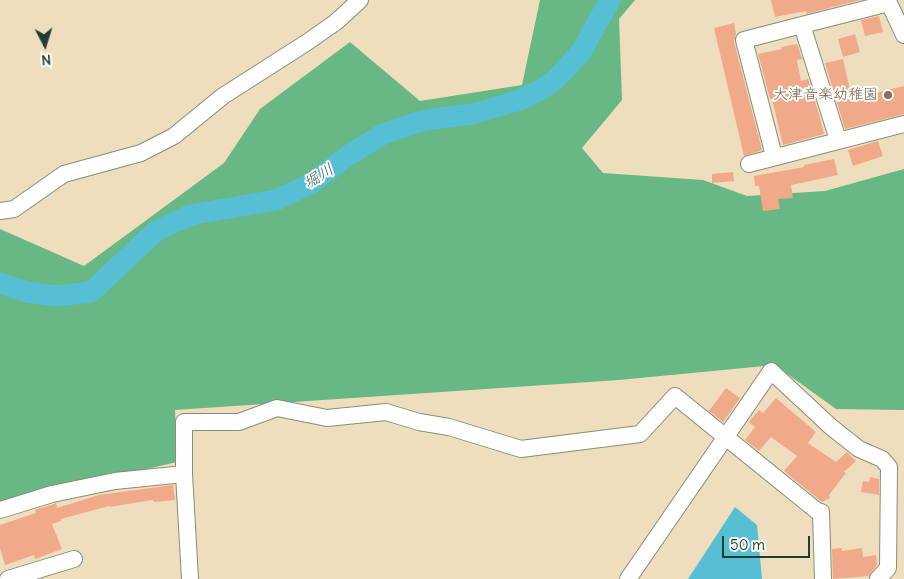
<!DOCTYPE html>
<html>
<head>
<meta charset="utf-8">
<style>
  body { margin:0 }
  #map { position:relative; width:904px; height:579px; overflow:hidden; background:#eedebd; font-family:Delius,sans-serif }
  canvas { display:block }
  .north { position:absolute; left:20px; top:20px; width:50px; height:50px; -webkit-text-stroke:4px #fdfcf7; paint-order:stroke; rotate:175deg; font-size:14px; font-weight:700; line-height:20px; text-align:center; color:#1f3d34 }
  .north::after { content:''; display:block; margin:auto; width:18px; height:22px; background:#1f3d34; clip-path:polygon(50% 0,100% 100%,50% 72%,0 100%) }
  .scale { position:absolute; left:722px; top:536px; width:88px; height:22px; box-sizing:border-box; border:2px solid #1f3d34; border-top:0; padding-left:6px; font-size:15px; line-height:18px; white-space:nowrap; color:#1f3d34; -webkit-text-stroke:4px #fdfcf7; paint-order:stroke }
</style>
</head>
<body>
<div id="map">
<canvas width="904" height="579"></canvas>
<div class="north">N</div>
<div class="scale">50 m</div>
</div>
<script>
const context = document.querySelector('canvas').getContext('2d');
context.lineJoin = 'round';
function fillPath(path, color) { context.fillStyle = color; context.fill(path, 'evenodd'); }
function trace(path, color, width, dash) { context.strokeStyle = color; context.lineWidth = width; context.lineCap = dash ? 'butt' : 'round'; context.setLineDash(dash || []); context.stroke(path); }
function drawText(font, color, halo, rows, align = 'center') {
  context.font = font + ' Delius,"Klee One",sans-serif'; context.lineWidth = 4; context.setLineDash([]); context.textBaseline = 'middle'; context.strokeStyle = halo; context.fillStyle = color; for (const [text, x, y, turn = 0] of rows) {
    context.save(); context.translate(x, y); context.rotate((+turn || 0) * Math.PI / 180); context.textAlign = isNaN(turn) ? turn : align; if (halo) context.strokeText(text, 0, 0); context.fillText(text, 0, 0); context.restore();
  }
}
const forest = new Path2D(`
  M 540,0 L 635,0 L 619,19 L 622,100 L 582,148 L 603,173 L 703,180 L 747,196 L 825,191 L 904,169 L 904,410 L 836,409 L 775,365 L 619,380 L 175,410 L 177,462 L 0,503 L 0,229 L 84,266 L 224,163 L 260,109 L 350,42 L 420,101 L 522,85 Z`);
const water = new Path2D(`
  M 735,507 L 757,525 L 762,579 L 688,579 Z`);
const river = new Path2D(`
  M 0,283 L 27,292 L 57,296 L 91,292 L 156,231 L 190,215 L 276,200 L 312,183 L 349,155 L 383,134 L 418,122 L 433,119 L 472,114 L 520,100 L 542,89 L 556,79 L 581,52 L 610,0`);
const building = new Path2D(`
  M 771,0 L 860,0 L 806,14 L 806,11 L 775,17 Z
  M 879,16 L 883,32 L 865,36 L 861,20 Z
  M 734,23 L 736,34 L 734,42 L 762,150 L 744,156 L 714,28 Z
  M 855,34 L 860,52 L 843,57 L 838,39 Z
  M 797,44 L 802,59 L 797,60 L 801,81 L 808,79 L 819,114 L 824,134 L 783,145 L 772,99 L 770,99 L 758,54 L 782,49 L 781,47 Z
  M 843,59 L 852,99 L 904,86 L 904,114 L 845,129 L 825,63 Z
  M 878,141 L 883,156 L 853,166 L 848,150 Z
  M 834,159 L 838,175 L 791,185 L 793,198 L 778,199 L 780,209 L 763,211 L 759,186 L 755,186 L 754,176 L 804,167 L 804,165 Z
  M 733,172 L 734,181 L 712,183 L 712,174 Z
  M 726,388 L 740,398 L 723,422 L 709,411 Z
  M 776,398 L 816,432 L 808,443 L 836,462 L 847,452 L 856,461 L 844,472 L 846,473 L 829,495 L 830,498 L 822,502 L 784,471 L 797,456 L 771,437 L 759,451 L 745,440 L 755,427 L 749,422 L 759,410 L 763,413 Z
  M 870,477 L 879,479 L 879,495 L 861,492 L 863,481 L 869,482 Z
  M 173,485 L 175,500 L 154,502 L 153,500 L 109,507 L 109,506 L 61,519 L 61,521 L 52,524 L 62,549 L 35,559 L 34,555 L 5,565 L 0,548 L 0,525 L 36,513 L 35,510 L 54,504 L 56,503 L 57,508 L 99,495 Z
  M 842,548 L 842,551 L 862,548 L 863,557 L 876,555 L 877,565 L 869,576 L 833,579 L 832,549 Z`);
const minor = new Path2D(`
  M 838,140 L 802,25 L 889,3 L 904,35
  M 774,156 L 744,40 L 802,25
  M 749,164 L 904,124
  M 0,211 L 14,209 L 64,174 L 141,153 L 174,136 L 223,96 L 306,43 L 336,22 L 360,0
  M 0,510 L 52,494 L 115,481 L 184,474
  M 8,579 L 74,559
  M 190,579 L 184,474 L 184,422 L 239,422 L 277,408 L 327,418 L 386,412 L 419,422 L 449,427 L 521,449 L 640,434 L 675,396 L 817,511 L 821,512 L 823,579
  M 628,579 L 771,371 L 830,426 L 859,449 L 882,459 L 889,467 L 888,568 L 878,579`);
const markers = [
  [888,95,5,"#8d6e63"]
];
const educationNames = [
  ["大津音楽幼稚園",878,95]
];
const waterNames = [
  ["堀川",319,177,-32]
];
fillPath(forest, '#67b884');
fillPath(water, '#56bfd3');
trace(river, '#56bfd3', 21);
fillPath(building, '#f0a989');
trace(minor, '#868e78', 18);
trace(minor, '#fff', 16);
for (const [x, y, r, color] of markers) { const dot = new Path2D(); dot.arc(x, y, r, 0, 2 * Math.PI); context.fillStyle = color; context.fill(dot); trace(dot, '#fdfcf7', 2); }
drawText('15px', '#785e54', '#fdfcf7', educationNames, 'right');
drawText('italic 16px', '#306464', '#fdfcf7', waterNames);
</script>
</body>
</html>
